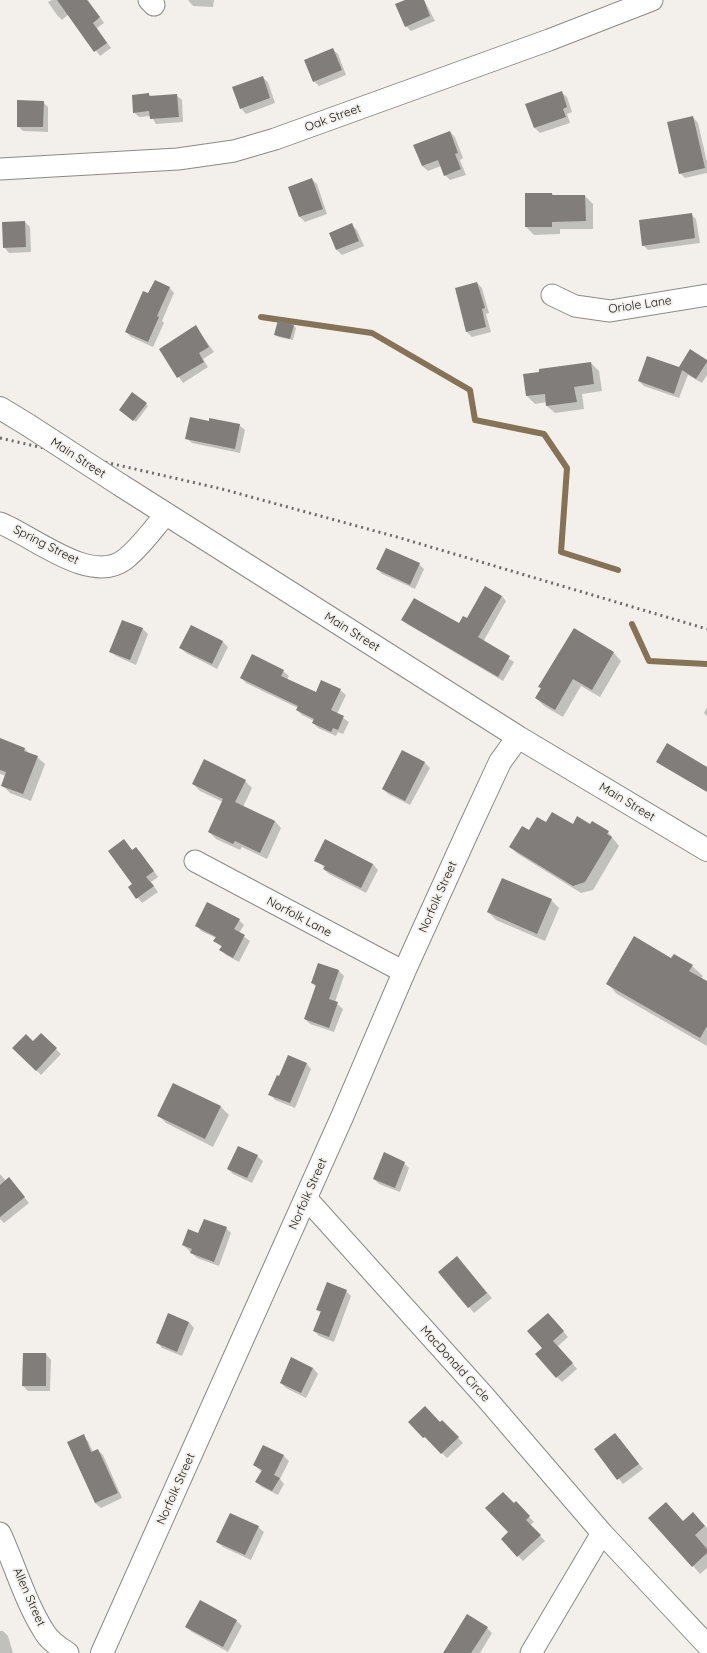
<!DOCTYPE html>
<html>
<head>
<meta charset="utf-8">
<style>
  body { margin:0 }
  canvas { display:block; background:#f3f0ec }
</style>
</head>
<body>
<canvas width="707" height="1653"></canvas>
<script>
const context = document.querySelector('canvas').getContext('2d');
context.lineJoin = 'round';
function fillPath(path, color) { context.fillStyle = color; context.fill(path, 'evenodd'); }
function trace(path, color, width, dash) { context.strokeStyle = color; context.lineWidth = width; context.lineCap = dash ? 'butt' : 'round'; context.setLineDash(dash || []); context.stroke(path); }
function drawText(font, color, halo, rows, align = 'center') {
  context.font = font + ' Quicksand,sans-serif'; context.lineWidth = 3.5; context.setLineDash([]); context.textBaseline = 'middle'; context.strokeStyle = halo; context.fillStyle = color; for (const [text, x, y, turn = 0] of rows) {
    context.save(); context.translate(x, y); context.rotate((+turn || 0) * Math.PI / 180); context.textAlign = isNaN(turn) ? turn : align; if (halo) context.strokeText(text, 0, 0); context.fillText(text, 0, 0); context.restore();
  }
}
const shadow = new Path2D(`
  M 52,0 L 88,0 L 104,23 L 97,28 L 111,48 L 100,56 L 69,14 L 62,20 L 57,15 L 48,2 Z
  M 188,0 L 214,0 L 213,7 L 193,6 Z
  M 408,0 L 424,0 L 435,21 L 411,31 L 406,26 Z
  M 332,49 L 338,54 L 346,75 L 319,86 L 314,81 Z
  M 262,77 L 268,82 L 275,103 L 246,114 L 241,108 Z
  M 561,92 L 567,97 L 572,112 L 567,114 L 570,123 L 540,133 L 535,128 L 527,104 Z
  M 149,94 L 152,97 L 176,95 L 182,100 L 183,122 L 156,124 L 151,116 L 139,117 L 134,112 Z
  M 43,102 L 48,107 L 48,132 L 23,131 L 18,126 Z
  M 693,117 L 698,123 L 707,162 L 707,173 L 685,178 L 680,173 Z
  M 450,132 L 455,137 L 463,158 L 460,160 L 466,175 L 450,180 L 445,175 L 441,166 L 428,171 L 422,166 Z
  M 311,179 L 317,184 L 327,214 L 305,222 L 300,217 L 289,187 Z
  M 526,194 L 552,194 L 555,196 L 585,196 L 593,204 L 593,229 L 560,229 L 560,234 L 534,235 L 526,227 Z
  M 691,214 L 696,219 L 700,243 L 648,250 L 643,245 Z
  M 25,222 L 30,227 L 31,252 L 9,253 L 4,247 Z
  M 351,224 L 357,230 L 364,246 L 342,255 L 337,250 Z
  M 477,283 L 482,288 L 489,313 L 486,314 L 491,332 L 472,337 L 467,332 Z
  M 169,287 L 174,293 L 162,321 L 164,323 L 153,347 L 131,337 L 126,332 L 149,294 Z
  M 279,322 L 294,326 L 296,328 L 293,340 L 278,337 L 275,334 Z
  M 196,327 L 214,352 L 203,359 L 208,367 L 183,383 L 160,349 Z
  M 707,361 L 707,375 L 702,383 L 688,375 L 679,398 L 644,386 L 639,381 Z
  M 591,363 L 599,371 L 602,391 L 582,394 L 584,409 L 555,413 L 547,406 L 547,402 L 535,404 L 527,396 Z
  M 146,404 L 148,406 L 136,422 L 123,412 Z
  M 239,425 L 245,430 L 240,453 L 192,443 L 186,438 Z
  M 419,564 L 424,569 L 415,589 L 382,574 L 377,569 Z
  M 502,596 L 506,601 L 483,642 L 514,662 L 503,681 L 407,624 L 403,619 L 459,625 Z
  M 123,621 L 143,629 L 148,634 L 136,665 L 116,656 L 111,651 Z
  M 191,626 L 223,642 L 228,647 L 217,669 L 186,653 L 181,648 Z
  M 574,629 L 614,653 L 621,661 L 600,697 L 581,686 L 563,717 L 544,706 L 536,698 L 541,689 L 540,687 Z
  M 283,671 L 289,676 L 287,680 L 316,693 L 340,690 L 346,695 L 337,714 L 349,722 L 343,734 L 338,732 L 336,736 L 318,728 L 313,723 L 314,721 L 302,715 L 297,710 L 298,708 L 246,683 L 241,678 Z
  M 707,707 L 707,716 L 704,713 Z
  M 0,739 L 25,749 L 30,754 L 37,757 L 45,764 L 31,801 L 10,793 L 2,785 L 6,776 L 0,774 Z
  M 403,752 L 425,763 L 430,768 L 410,805 L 388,794 L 383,789 Z
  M 245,781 L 252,788 L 243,807 L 275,821 L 281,828 L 267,859 L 242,847 L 240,850 L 216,839 L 209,832 L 223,802 L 200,791 L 193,784 Z
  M 573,825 L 590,825 L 608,832 L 619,846 L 593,890 L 581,893 L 518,854 L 510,847 L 529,832 Z
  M 124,840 L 133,851 L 136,848 L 141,853 L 158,877 L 151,882 L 158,892 L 142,903 L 129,887 L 133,884 Z
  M 316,860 L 373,864 L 378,870 L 366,893 L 329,874 L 324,869 L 325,868 Z
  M 551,900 L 559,908 L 545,941 L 496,920 L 488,912 Z
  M 239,920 L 244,925 L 239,933 L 250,941 L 239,962 L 226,955 L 221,950 L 222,947 L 214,941 L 216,938 L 201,931 L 196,925 Z
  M 672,960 L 692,966 L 703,976 L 701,979 L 707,982 L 707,1046 L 617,994 L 607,983 Z
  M 319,964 L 339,971 L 344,976 L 335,1002 L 343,1009 L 334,1032 L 310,1024 L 305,1019 L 317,988 L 312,983 Z
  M 41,1035 L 61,1054 L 41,1075 L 14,1048 L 33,1043 Z
  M 306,1063 L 311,1069 L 295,1108 L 275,1100 L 270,1094 L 280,1077 Z
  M 174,1084 L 221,1107 L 229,1115 L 213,1147 L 166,1123 L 158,1115 Z
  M 257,1156 L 263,1161 L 252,1183 L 233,1174 L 228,1169 Z
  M 404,1163 L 409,1168 L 400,1192 L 379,1184 L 374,1179 Z
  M 0,1174 L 6,1181 L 14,1184 L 29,1203 L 4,1223 L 0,1219 Z
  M 226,1228 L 231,1233 L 219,1266 L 197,1258 L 183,1245 L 199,1234 Z
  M 462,1263 L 492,1298 L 474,1313 L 440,1272 Z
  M 346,1291 L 351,1296 L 334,1342 L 319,1336 L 314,1331 L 321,1313 L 317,1310 Z
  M 553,1319 L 568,1337 L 558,1346 L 577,1369 L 562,1382 L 557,1377 L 543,1348 Z
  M 189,1322 L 194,1328 L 182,1356 L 162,1348 L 157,1342 Z
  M 46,1354 L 51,1360 L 50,1391 L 28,1391 L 23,1386 Z
  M 313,1368 L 318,1374 L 306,1398 L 286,1388 L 281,1383 Z
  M 442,1421 L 463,1443 L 447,1458 L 409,1422 L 440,1423 Z
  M 83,1436 L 88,1441 L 93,1452 L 98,1450 L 103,1455 L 122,1498 L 101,1508 L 95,1503 Z
  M 620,1439 L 643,1469 L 623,1484 L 595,1449 Z
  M 263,1446 L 284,1456 L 289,1461 L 280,1479 L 284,1484 L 278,1495 L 262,1487 L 256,1482 L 262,1472 L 254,1465 Z
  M 514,1504 L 521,1508 L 534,1522 L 530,1525 L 545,1541 L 523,1561 L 502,1539 L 509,1533 Z
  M 700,1521 L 707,1528 L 707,1568 L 700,1574 L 693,1566 L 683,1522 Z
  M 258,1527 L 264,1532 L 251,1560 L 223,1547 L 217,1542 Z
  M 200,1601 L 237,1621 L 242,1626 L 228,1652 L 192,1632 L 186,1627 Z
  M 487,1628 L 492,1633 L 480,1653 L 444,1653 Z
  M 0,1631 L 3,1631 L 8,1636 L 13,1653 L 0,1653 Z`);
const stream = new Path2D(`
  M 261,317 L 372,333 L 470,390 L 475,420 L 544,434 L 567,468 L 561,552 L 618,570
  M 632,624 L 649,661 L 707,664`);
const building = new Path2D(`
  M 57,0 L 87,0 L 100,17 L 93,23 L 107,43 L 94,52 Z
  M 405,0 L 424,0 L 430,16 L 405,27 L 395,4 Z
  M 333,48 L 342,70 L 313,82 L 304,60 Z
  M 263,76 L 270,98 L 240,109 L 232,87 Z
  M 562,91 L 567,107 L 563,109 L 566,117 L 534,128 L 525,104 Z
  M 149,93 L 149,96 L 177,94 L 179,117 L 150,119 L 149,111 L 133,113 L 132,95 Z
  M 17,100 L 44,101 L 43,127 L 17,127 Z
  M 693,116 L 705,168 L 679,174 L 667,122 Z
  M 450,131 L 458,153 L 455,154 L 461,169 L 444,176 L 438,160 L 422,166 L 413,145 Z
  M 312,178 L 323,209 L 299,217 L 288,187 Z
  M 525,193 L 552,193 L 552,195 L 585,195 L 586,221 L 552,222 L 552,227 L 525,227 Z
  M 692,213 L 695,238 L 642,246 L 639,220 Z
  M 25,221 L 26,247 L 3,248 L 2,222 Z
  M 352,223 L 359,241 L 336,250 L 329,233 Z
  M 155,280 L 170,287 L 157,316 L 159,317 L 148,342 L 125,332 L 143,291 L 148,293 Z
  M 477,282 L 485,308 L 482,309 L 486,327 L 466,332 L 455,288 Z
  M 278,320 L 294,325 L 290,339 L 274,335 Z
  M 196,325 L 209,347 L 199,353 L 204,362 L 177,378 L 159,349 Z
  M 690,349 L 707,360 L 707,362 L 696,379 L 682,370 L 674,394 L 638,381 L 647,356 L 679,367 Z
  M 591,362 L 594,384 L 574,387 L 577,402 L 546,406 L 545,394 L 526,396 L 523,374 L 539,372 L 539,369 Z
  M 132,392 L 147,403 L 133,421 L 119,410 Z
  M 190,417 L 209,421 L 209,418 L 240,424 L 235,449 L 185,439 Z
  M 386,548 L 420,563 L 410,585 L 376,569 Z
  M 485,586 L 502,596 L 478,637 L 510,656 L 498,677 L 401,620 L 414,598 L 459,623 L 463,616 L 467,618 Z
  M 122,620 L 143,628 L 130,660 L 109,652 Z
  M 191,625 L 223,641 L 212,664 L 179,648 Z
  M 574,628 L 614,652 L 592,690 L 573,679 L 555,710 L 535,698 L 541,688 L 538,687 Z
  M 252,654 L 284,670 L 281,676 L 316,692 L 321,680 L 341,689 L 331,710 L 344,716 L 338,730 L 333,728 L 331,732 L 312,723 L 314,719 L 296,710 L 298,706 L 240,678 Z
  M 0,738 L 25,748 L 24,751 L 38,756 L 23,794 L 1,786 L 6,772 L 0,770 Z
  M 667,743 L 707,767 L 707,792 L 656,762 Z
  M 402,750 L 425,762 L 405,801 L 382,789 Z
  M 204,759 L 246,780 L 235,802 L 275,821 L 260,853 L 235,841 L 233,844 L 208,832 L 223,799 L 192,784 Z
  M 552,812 L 573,824 L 577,816 L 590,824 L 592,821 L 609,831 L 607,834 L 612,837 L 585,882 L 573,886 L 509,847 L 522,826 L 529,830 L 537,817 L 546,822 Z
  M 124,839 L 132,850 L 136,847 L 154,871 L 146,877 L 154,886 L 136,899 L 128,887 L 132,884 L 108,851 Z
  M 325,839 L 373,864 L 361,888 L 323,869 L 325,866 L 314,861 Z
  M 502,878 L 552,899 L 537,934 L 487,912 Z
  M 207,902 L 240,919 L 234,929 L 245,935 L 233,958 L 219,950 L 222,946 L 213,941 L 216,937 L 195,926 Z
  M 634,936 L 671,958 L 674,954 L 693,965 L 689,971 L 707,981 L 707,1026 L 700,1038 L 606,984 Z
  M 318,963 L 339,970 L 329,999 L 338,1002 L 329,1028 L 304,1019 L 316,985 L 311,983 Z
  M 41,1033 L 57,1048 L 36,1071 L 12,1048 L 26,1034 L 33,1041 Z
  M 288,1055 L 307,1063 L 290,1103 L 268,1095 L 277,1075 L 279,1076 Z
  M 173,1083 L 221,1106 L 205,1139 L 157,1116 Z
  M 238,1146 L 258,1155 L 247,1178 L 227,1169 Z
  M 384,1152 L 405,1162 L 395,1188 L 373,1179 Z
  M 9,1177 L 25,1197 L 0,1217 L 0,1185 Z
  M 204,1219 L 227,1227 L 214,1262 L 190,1253 L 192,1249 L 182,1245 L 188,1229 L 198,1233 Z
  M 457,1256 L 487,1293 L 468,1308 L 438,1272 Z
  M 327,1282 L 347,1290 L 329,1337 L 313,1331 L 321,1311 L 316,1310 Z
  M 168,1313 L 189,1322 L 177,1352 L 156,1343 Z
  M 548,1313 L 564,1331 L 553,1341 L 573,1363 L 556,1378 L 535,1354 L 542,1348 L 527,1331 Z
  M 23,1353 L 46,1353 L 46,1386 L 22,1386 Z
  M 291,1357 L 313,1368 L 301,1393 L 280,1383 Z
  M 425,1406 L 440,1422 L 442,1420 L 459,1437 L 441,1454 L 425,1437 L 423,1438 L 408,1422 Z
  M 615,1433 L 639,1464 L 617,1480 L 594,1449 Z
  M 84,1434 L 91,1452 L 98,1449 L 118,1493 L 95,1503 L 67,1442 Z
  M 263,1445 L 284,1455 L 274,1475 L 280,1478 L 272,1491 L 255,1482 L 262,1470 L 253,1465 Z
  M 503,1492 L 514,1503 L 516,1501 L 530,1516 L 526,1520 L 541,1535 L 517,1557 L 501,1539 L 508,1532 L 485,1508 Z
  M 666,1502 L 683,1521 L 693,1512 L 705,1526 L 695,1535 L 707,1549 L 707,1553 L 692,1567 L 648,1518 Z
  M 230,1513 L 259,1526 L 245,1555 L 216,1542 Z
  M 200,1600 L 237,1620 L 223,1647 L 185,1627 Z
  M 467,1614 L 488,1627 L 471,1653 L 443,1653 Z`);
const street = new Path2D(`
  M 149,0 L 154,5
  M 0,169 L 178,159 L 234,151 L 275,139 L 549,40 L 652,0
  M 552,295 L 575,306 L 610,311 L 707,295
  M 0,523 C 33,536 90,585 124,560 C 140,548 153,529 166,514
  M 195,861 L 404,972
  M 306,1198 L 486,1398 L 602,1533 L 707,1645
  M 0,1533 C 15,1565 25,1602 45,1633 C 50,1641 60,1648 68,1653
  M 531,1653 L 602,1533`);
const secondary = new Path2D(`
  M 0,408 L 28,425
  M 122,486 L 518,737 L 707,850
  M 102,1653 L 342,1117 L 404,972 L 468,831 L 500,762 L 518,737`);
const rail = new Path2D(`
  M 0,438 L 222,489 L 397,537 L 707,629`);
const secondaryBridge = new Path2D(`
  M 28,425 L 122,486`);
const streetNames = [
  ["Oak Street",333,118,-20],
  ["Oriole Lane",640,305,-8],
  ["Main Street",78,458,33],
  ["Spring Street",46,545,27],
  ["Main Street",352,632,32],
  ["Main Street",627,802,31],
  ["Norfolk Street",438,897,-66],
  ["Norfolk Lane",299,917,28],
  ["Norfolk Street",308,1194,-66],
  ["MacDonald Circle",455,1364,48],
  ["Norfolk Street",176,1489,-66],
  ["Allen Street",29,1597,66]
];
fillPath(shadow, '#0003');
trace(stream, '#867255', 6);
fillPath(building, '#807d7a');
trace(street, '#8c8a86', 23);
trace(secondary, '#8c8a86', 24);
trace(street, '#fff', 21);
trace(secondary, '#fff', 22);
trace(rail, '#6d6b69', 3, [2, 4]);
trace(secondaryBridge, '#8c8a86', 24, []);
trace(secondaryBridge, '#fff', 22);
drawText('12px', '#141312', '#f3f0ec', streetNames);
</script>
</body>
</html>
